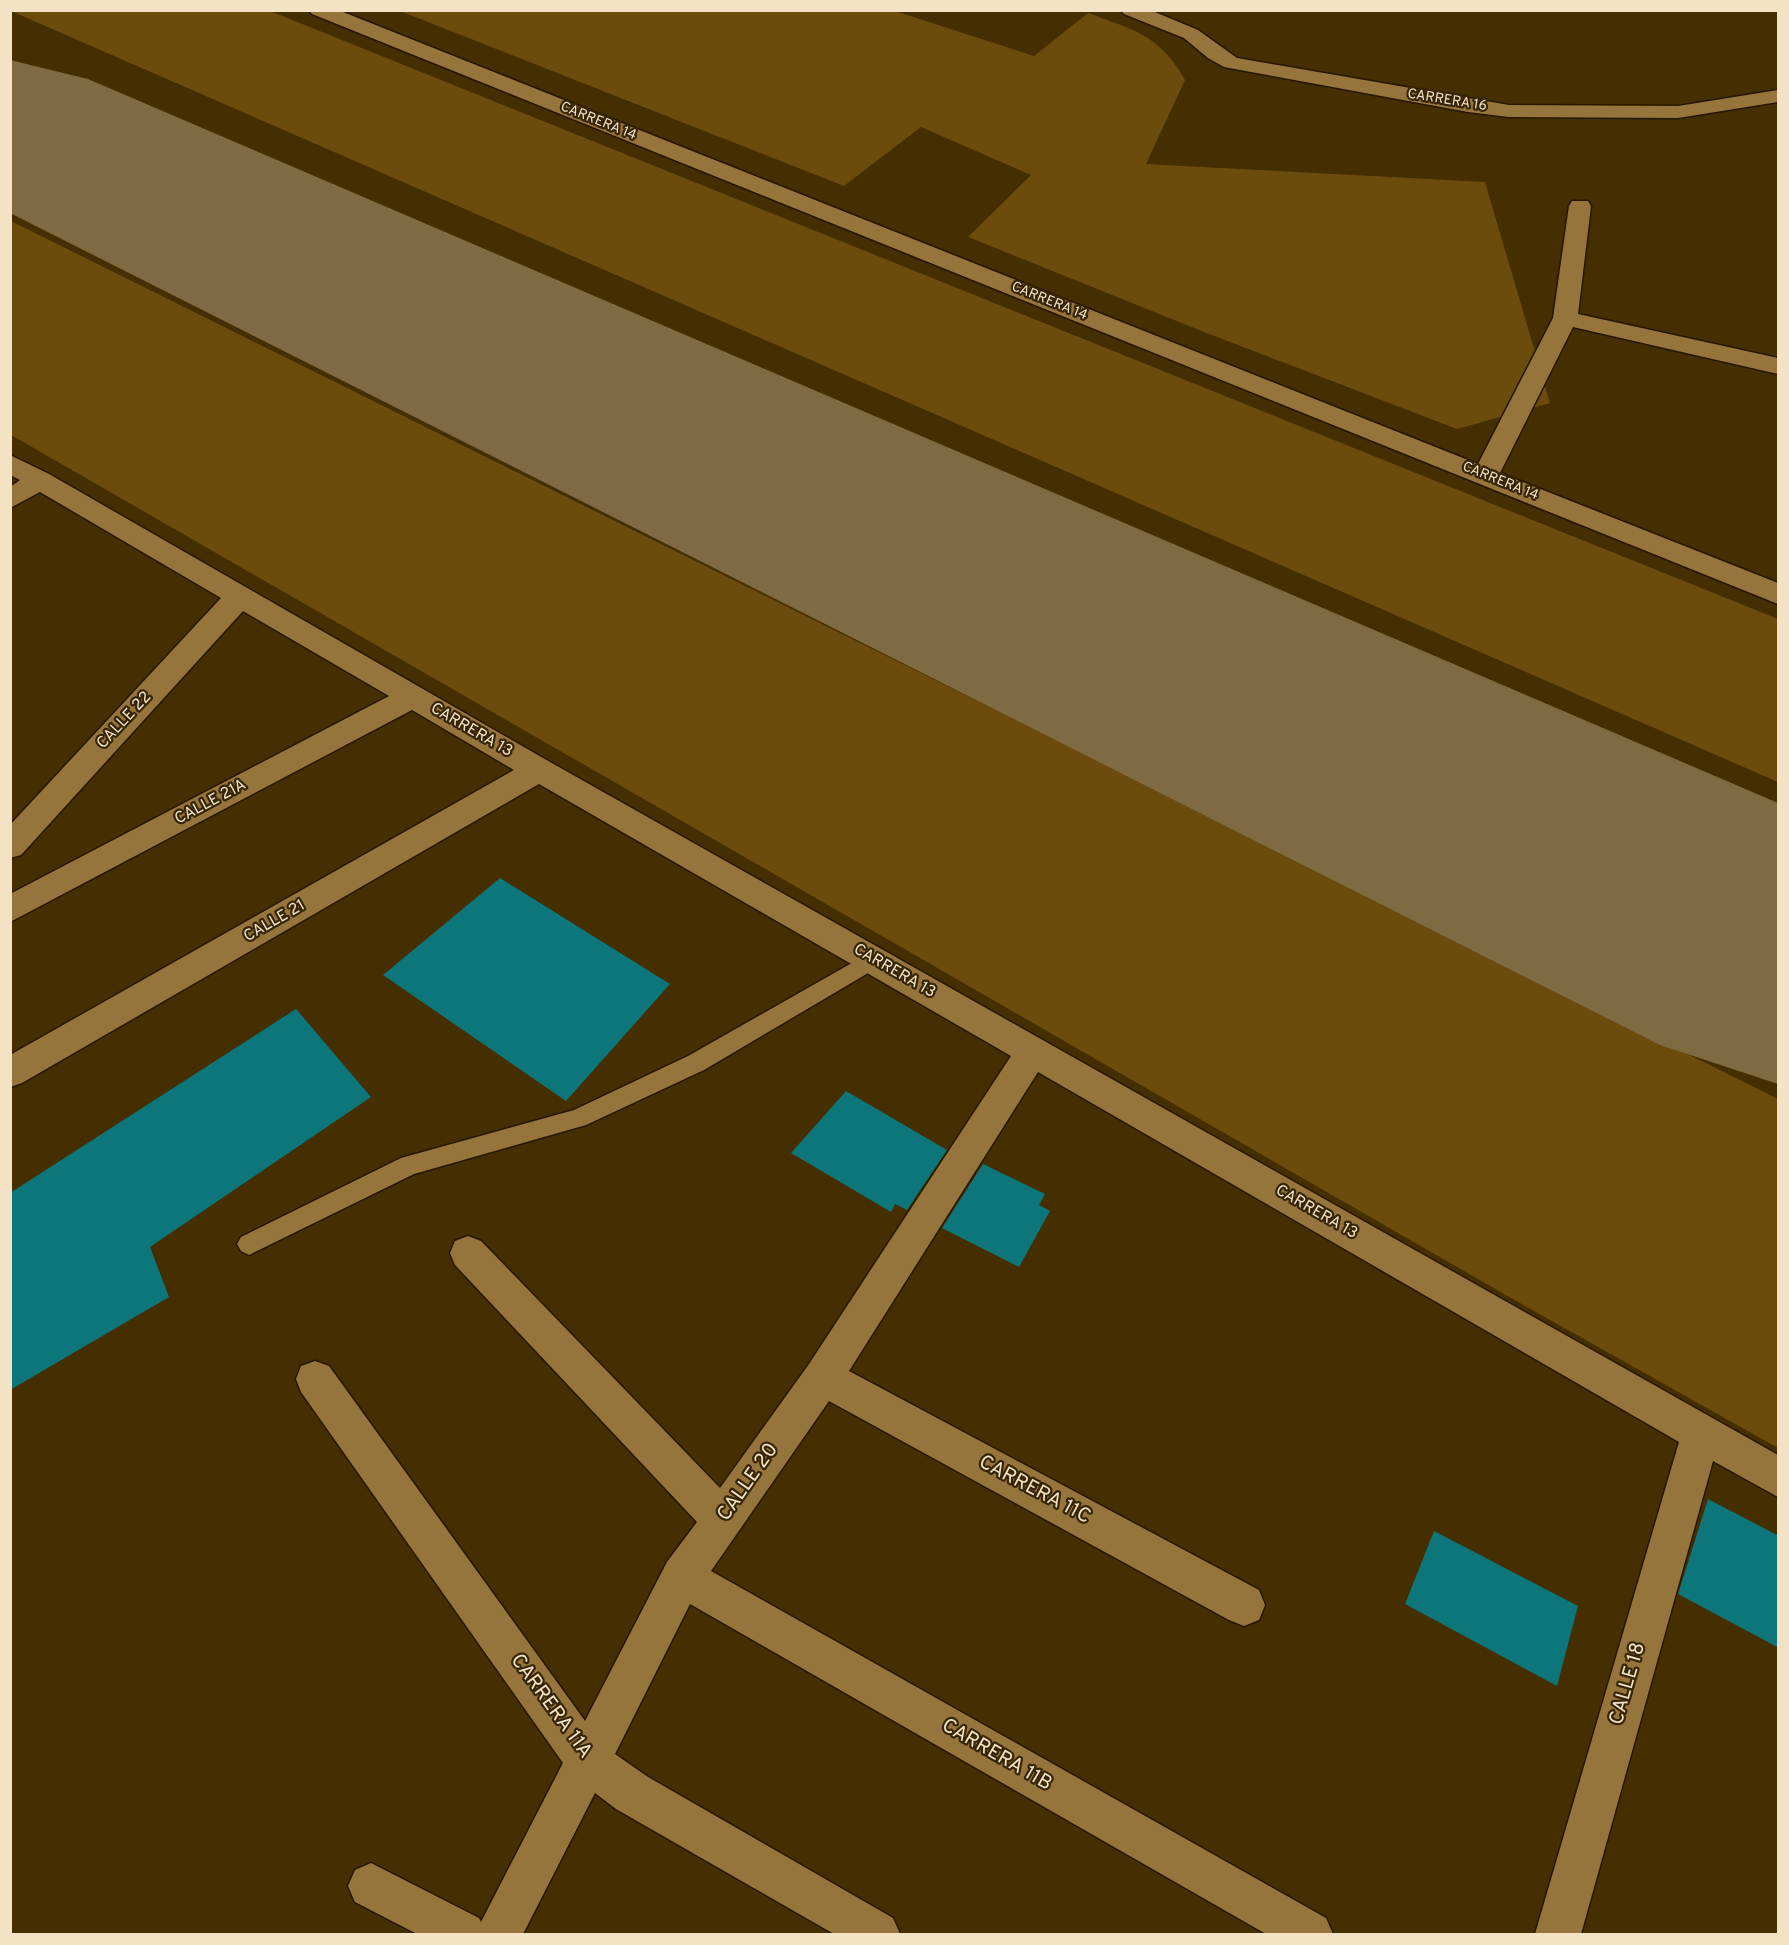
<!DOCTYPE html>
<html>
<head>
<meta charset="utf-8">
<style>
  body { margin:0 }
  #map { position:relative; width:1789px; height:1945px; overflow:hidden; background:#452e00; font-family:Overpass,sans-serif }
  canvas { display:block }
  .frame { position:absolute; inset:0; border:12px solid #f4e2c5; pointer-events:none }
</style>
</head>
<body>
<div id="map">
<canvas width="1789" height="1945"></canvas>
<div class="frame"></div>
</div>
<script>
const context = document.querySelector('canvas').getContext('2d');
context.lineJoin = 'round';
function fillPath(path, color) { context.fillStyle = color; context.fill(path, 'evenodd'); }
function trace(path, color, width, dash) { context.strokeStyle = color; context.lineWidth = width; context.lineCap = dash ? 'butt' : 'round'; context.setLineDash(dash || []); context.stroke(path); }
function drawText(font, color, halo, rows, align = 'center') {
  context.font = font + ' Overpass,sans-serif'; context.lineWidth = 4.5; context.setLineDash([]); context.textBaseline = 'middle'; context.strokeStyle = halo; context.fillStyle = color; for (const [text, x, y, turn = 0] of rows) {
    context.save(); context.translate(x, y); context.rotate((+turn || 0) * Math.PI / 180); context.textAlign = isNaN(turn) ? turn : align; if (halo) context.strokeText(text, 0, 0); context.fillText(text, 0, 0); context.restore();
  }
}
const green = new Path2D(`
  M 11,11 L 270,11 L 1778,619 L 1778,782 Z
  M 400,11 L 895,11 L 1034,56 L 1088,13 C 1134,30 1160,35 1185,80 L 1146,164 L 1485,182 L 1550,403 L 1457,429 L 1204,332 L 968,237 L 1031,175 L 921,127 L 844,186 Z
  M 11,221 L 1778,1099 L 1778,1448 L 1511,1298 L 11,435 Z`);
const runway = new Path2D(`
  M 10,60 L 88,79 L 1778,803 L 1778,1084 L 1660,1045 L 10,213 Z`);
const building = new Path2D(`
  M 500,878 L 670,984 L 566,1101 L 383,975 Z
  M 296,1009 L 371,1097 L 150,1247 L 169,1297 L 10,1390 L 10,1193 Z
  M 846,1091 L 947,1150 L 907,1210 L 895,1204 L 891,1212 L 791,1153 Z
  M 983,1164 L 1045,1194 L 1039,1205 L 1050,1211 L 1019,1267 L 942,1228 Z
  M 1708,1499 L 1779,1536 L 1779,1648 L 1678,1594 Z
  M 1434,1531 L 1578,1606 L 1557,1686 L 1405,1604 Z`);
const lane = new Path2D(`
  M 873,951 L 880,954 L 883,960 L 880,966 L 704,1070 L 586,1125 L 414,1174 L 257,1251 L 249,1255 L 241,1251 L 237,1244 L 241,1237 L 401,1158 L 574,1110 L 688,1056 Z`);
const street = new Path2D(`
  M 309,10 L 338,10 L 1478,464 L 1553,318 L 1569,206 L 1572,201 L 1588,201 L 1591,206 L 1578,314 L 1778,358 L 1778,374 L 1573,327 L 1500,473 L 1778,583 L 1778,604 L 312,14 Z
  M 1121,10 L 1150,10 L 1198,30 L 1237,58 L 1509,105 L 1678,106 L 1778,90 L 1778,102 L 1678,118 L 1509,117 L 1468,112 L 1224,67 L 1208,58 L 1184,38 L 1124,14 Z
  M 10,455 L 49,474 L 550,762 L 1778,1455 L 1778,1497 L 1713,1461 L 1581,1934 L 1535,1934 L 1679,1442 L 1038,1072 L 849,1371 L 1259,1590 L 1265,1605 L 1259,1620 L 1244,1626 L 1229,1620 L 829,1401 L 711,1571 L 1326,1918 L 1333,1934 L 1266,1934 L 690,1604 L 615,1754 L 648,1777 L 893,1918 L 900,1934 L 834,1934 L 616,1809 L 595,1793 L 523,1934 L 417,1934 L 355,1902 L 348,1886 L 355,1870 L 371,1863 L 479,1918 L 481,1922 L 563,1763 L 301,1392 L 296,1379 L 301,1366 L 315,1361 L 329,1366 L 585,1721 L 667,1562 L 697,1522 L 455,1265 L 450,1253 L 455,1241 L 468,1236 L 481,1241 L 720,1488 L 809,1364 L 1011,1056 L 539,784 L 22,1083 L 10,1087 L 10,1055 L 514,770 L 412,710 L 10,922 L 10,894 L 389,696 L 243,611 L 21,855 L 10,858 L 10,825 L 221,598 L 40,492 L 10,508 L 10,487 L 20,480 L 10,475 Z`);
const farStreetnames = [
  ["CARRERA 16",1447,101,9],
  ["CARRERA 14",598,122,22],
  ["CARRERA 14",1049,302,22],
  ["CARRERA 14",1500,482,22]
];
const streetNames = [
  ["CALLE 22",125,721,-47],
  ["CARRERA 13",471,731,30],
  ["CALLE 21A",211,803,-28],
  ["CALLE 21",275,922,-30],
  ["CARRERA 13",894,972,30],
  ["CARRERA 13",1316,1213,30]
];
const nearStreetnames = [
  ["CALLE 20",749,1483,-55],
  ["CARRERA 11C",1034,1491,28],
  ["CALLE 18",1629,1684,-74],
  ["CARRERA 11A",550,1707,54],
  ["CARRERA 11B",996,1756,30]
];
fillPath(green, '#6b4c0c');
fillPath(runway, '#806a42');
fillPath(building, '#0c767a');
trace(lane, '#271700', 3);
trace(street, '#271700', 3);
fillPath(lane, '#96753d');
fillPath(street, '#96753d');
drawText('14px', '#f4e2c5', '#362506', farStreetnames);
drawText('16px', '#f4e2c5', '#362506', streetNames);
drawText('20px', '#f4e2c5', '#362506', nearStreetnames);
</script>
</body>
</html>
